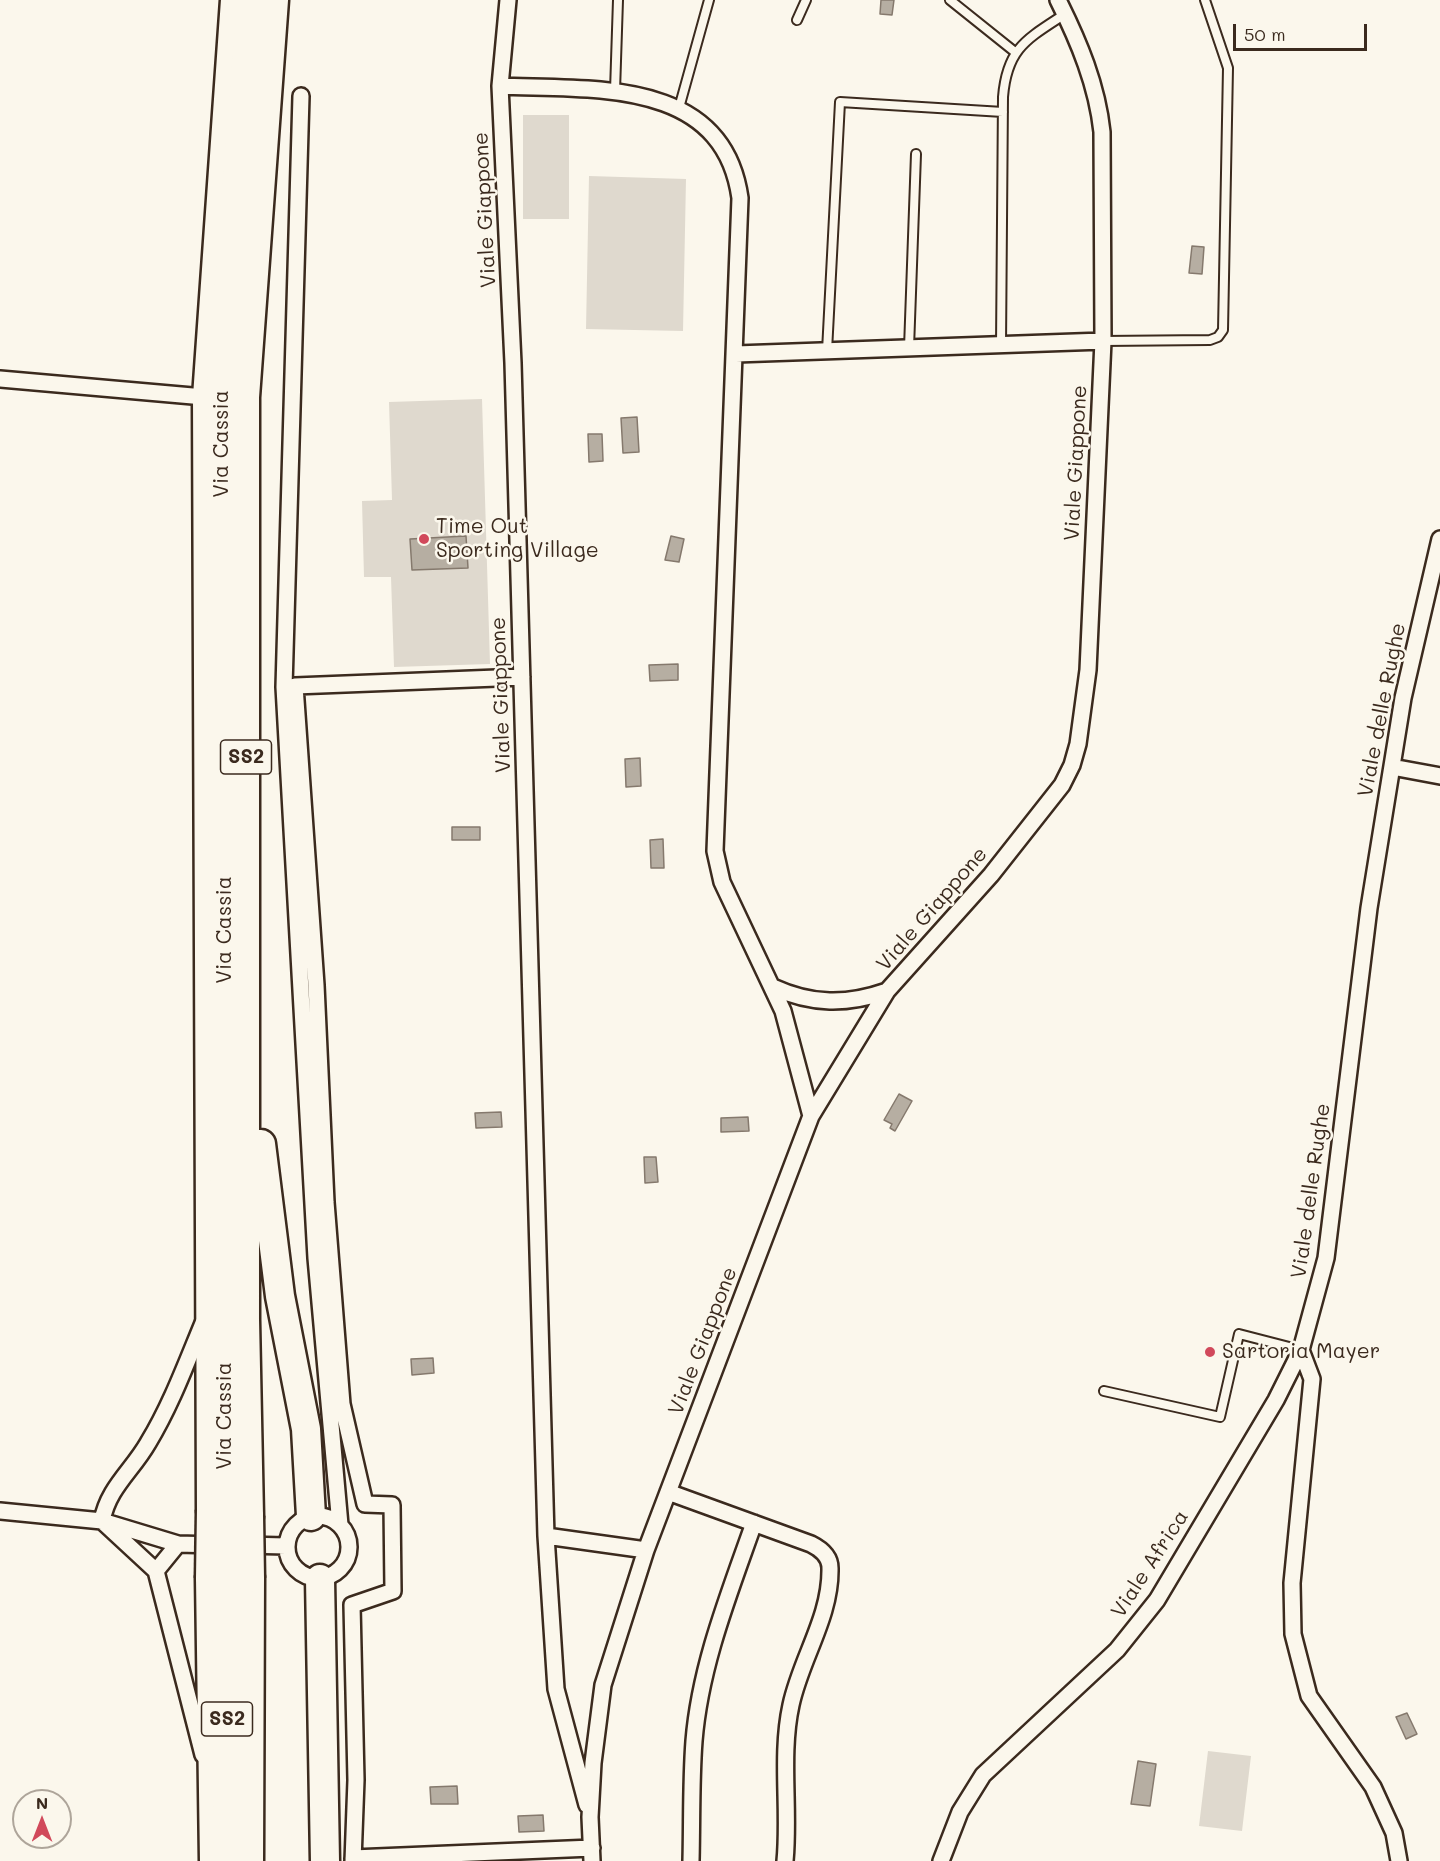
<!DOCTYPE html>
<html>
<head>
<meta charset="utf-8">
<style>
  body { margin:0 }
  #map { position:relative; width:1440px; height:1861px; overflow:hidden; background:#fbf7ec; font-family:Mali,sans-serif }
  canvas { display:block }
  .north { position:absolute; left:12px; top:1789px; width:60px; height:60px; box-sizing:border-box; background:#fbf7ec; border:2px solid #aea59a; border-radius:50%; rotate:0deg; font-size:16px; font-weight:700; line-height:24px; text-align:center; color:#3b2a1e }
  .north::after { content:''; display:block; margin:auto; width:21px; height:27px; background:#d1495b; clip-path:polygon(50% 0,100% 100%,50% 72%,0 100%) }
  .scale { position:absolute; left:1233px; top:24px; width:134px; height:27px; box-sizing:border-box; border:3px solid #3b2a1e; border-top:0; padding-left:8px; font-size:18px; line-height:21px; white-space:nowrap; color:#3b2a1e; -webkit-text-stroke:4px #fbf7ec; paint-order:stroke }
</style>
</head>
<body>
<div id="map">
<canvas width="1440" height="1861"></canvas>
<div class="north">N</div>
<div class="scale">50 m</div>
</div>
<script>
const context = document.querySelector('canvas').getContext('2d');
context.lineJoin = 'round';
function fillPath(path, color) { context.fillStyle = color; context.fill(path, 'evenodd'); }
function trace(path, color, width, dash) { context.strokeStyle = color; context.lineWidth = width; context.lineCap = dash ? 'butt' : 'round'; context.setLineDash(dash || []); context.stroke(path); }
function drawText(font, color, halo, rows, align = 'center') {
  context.font = font + ' Mali,sans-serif'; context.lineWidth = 5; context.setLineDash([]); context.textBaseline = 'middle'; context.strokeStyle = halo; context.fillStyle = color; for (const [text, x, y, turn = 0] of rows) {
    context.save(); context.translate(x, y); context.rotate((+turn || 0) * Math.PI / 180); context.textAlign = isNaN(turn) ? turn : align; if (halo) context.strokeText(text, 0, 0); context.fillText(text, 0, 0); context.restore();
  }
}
const green = new Path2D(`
  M 523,115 L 569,115 L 569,219 L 523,219 Z
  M 589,176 L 686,179 L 683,331 L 586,329 Z
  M 482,399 L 490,664 L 394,667 L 391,577 L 364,577 L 362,501 L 392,500 L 389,402 Z
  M 1208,1751 L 1251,1756 L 1242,1831 L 1199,1826 Z`);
const water = new Path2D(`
  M 881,0 L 894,0 L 892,15 L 880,14 Z
  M 1192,246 L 1204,247 L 1202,274 L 1189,273 Z
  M 637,417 L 639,452 L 623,453 L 621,418 Z
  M 588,434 L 602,434 L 603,461 L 589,462 Z
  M 466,536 L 468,568 L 412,570 L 410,539 Z
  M 671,536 L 684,539 L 679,562 L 665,560 Z
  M 678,664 L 678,680 L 650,681 L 649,665 Z
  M 640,758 L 641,786 L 626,787 L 625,759 Z
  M 452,827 L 480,827 L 480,840 L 452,840 Z
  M 663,839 L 664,868 L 651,868 L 650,840 Z
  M 899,1094 L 912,1101 L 895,1131 L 890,1128 L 892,1124 L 884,1120 Z
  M 501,1112 L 502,1127 L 476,1128 L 475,1113 Z
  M 748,1117 L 749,1131 L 721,1132 L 721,1118 Z
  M 644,1157 L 656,1157 L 658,1182 L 645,1183 Z
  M 433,1358 L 434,1373 L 412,1375 L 411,1359 Z
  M 1407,1713 L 1417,1734 L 1406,1739 L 1396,1717 Z
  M 1138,1761 L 1156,1764 L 1150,1806 L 1131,1804 Z
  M 457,1786 L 458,1804 L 431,1804 L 430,1787 Z
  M 543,1815 L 544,1831 L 519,1832 L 518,1816 Z`);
const lane = new Path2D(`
  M 950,0 L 1015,52
  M 797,20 L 806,0
  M 615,91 L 618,0
  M 679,108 L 709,0
  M 1103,341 L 1210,340 L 1218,337 L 1223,330 L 1228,68 L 1205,0
  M 1001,345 L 1003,97 C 1007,48 1027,39 1065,14
  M 909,348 L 916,154
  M 827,351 L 840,102 L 1003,112
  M 1104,1391 L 1220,1417 L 1239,1334 L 1301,1350`);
const street = new Path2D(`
  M 508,0 L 500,86 L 513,363 L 546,1536 L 556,1689 L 587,1805
  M 500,86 C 592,90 723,77 740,198 L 715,851 L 722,882 L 783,1011 L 811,1116
  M 301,96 L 284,687 L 316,1258 L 340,1525
  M 736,354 L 1103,341
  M 0,379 L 204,397
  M 1392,767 L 1440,776
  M 773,987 C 812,1005 847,1005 887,991
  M 1301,1350 L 1312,1379 L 1292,1583 L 1293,1634 L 1309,1696 L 1373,1787 L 1394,1833 L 1399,1861
  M 668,1492 L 811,1544 C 821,1549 830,1556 830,1568 C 831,1617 801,1658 791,1705 C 780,1755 790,1810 785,1861
  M 0,1511 L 102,1521 L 178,1544 L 215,1545
  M287 1547a31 31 0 1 1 62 0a31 31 0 1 1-62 0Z
  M 102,1521 L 156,1571 L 203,1755
  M 102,1521 C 108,1488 132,1471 148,1443 C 171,1405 186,1364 203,1323
  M 546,1536 L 646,1550
  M 245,1545 L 286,1546
  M 156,1571 L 178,1544
  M 353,1858 L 592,1848
  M 353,1861 L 356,1780 L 352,1605 L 393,1591 L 392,1505 L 365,1504 L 342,1404 L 326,1202 L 316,985 L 295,686 L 522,677
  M 592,1861 L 590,1817 L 593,1763 L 603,1685 L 646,1550 L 811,1116 L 887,991 L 991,875 L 1062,785 L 1072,765 L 1078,744 L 1088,670 L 1103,341 L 1102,132 C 1097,85 1079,42 1058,0
  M 691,1861 C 692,1821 691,1781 694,1741 C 700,1666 729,1594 754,1523
  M 941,1861 L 960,1812 L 983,1775 L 1117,1650 L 1157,1600 L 1276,1400 L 1301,1350 L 1326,1258 L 1369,908 L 1403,698 L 1440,539`);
const secondary = new Path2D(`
  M 208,1510 L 204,397 L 232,0
  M 207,1578 L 211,1861`);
const highway = new Path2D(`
  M 261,1144 L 280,1296 L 306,1429 L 311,1516
  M 226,1513 L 220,398 L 251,0
  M 249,1516 L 245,1320 L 245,397 L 274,0
  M 226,1577 L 228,1861
  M 320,1579 L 325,1861
  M 249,1861 L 250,1578`);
const secondaryBridge = new Path2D(`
  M 207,1578 L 208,1510`);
const highwayBridge = new Path2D(`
  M 226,1513 L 226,1577
  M 249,1516 L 250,1578`);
const markers = [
  [424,539,6,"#d1495b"],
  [1210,1352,6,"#d1495b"]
];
const shields = [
  [246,757,51],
  [227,1719,51]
];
const shieldNames = [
  ["SS2",246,757],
  ["SS2",227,1719]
];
const streetNames = [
  ["Viale Giappone",485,210,-93],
  ["Via Cassia",222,444,-90],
  ["Viale Giappone",1076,463,-87],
  ["Viale Giappone",501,695,-92],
  ["Viale delle Rughe",1382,710,-79],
  ["Viale Giappone",932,909,-49],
  ["Via Cassia",225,930,-90],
  ["Viale delle Rughe",1311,1191,-82],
  ["Viale Giappone",703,1341,-69],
  ["Via Cassia",225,1416,-90],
  ["Viale Africa",1150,1564,-57]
];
const poiNames = [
  ["Time Out",436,527],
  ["Sporting Village",436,551],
  ["Sartoria Mayer",1222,1352]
];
fillPath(green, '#dfd9ce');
fillPath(water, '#b6aea2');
trace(water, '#85796d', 1.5);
trace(lane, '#3b2a1e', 12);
trace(street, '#3b2a1e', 20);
trace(secondary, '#3b2a1e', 27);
trace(highway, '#3b2a1e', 33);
trace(lane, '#fbf7ec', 8);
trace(street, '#fbf7ec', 15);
trace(secondary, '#fbf7ec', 22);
trace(highway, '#fbf7ec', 28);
trace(secondaryBridge, '#3b2a1e', 27, []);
trace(highwayBridge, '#3b2a1e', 33, []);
trace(secondaryBridge, '#fbf7ec', 22);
trace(highwayBridge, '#fbf7ec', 28);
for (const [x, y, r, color] of markers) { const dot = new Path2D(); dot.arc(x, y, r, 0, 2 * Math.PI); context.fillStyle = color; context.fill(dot); trace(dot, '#fbf7ec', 2); }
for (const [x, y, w] of shields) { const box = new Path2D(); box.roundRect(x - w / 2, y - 17, w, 34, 4.5); context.fillStyle = '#fbf7ec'; context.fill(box); trace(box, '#3b2a1e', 1.5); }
drawText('bold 20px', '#3b2a1e', null, shieldNames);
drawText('21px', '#3b2a1e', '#fbf7ec', streetNames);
drawText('21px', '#3b2a1e', '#fbf7ec', poiNames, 'left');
</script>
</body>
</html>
